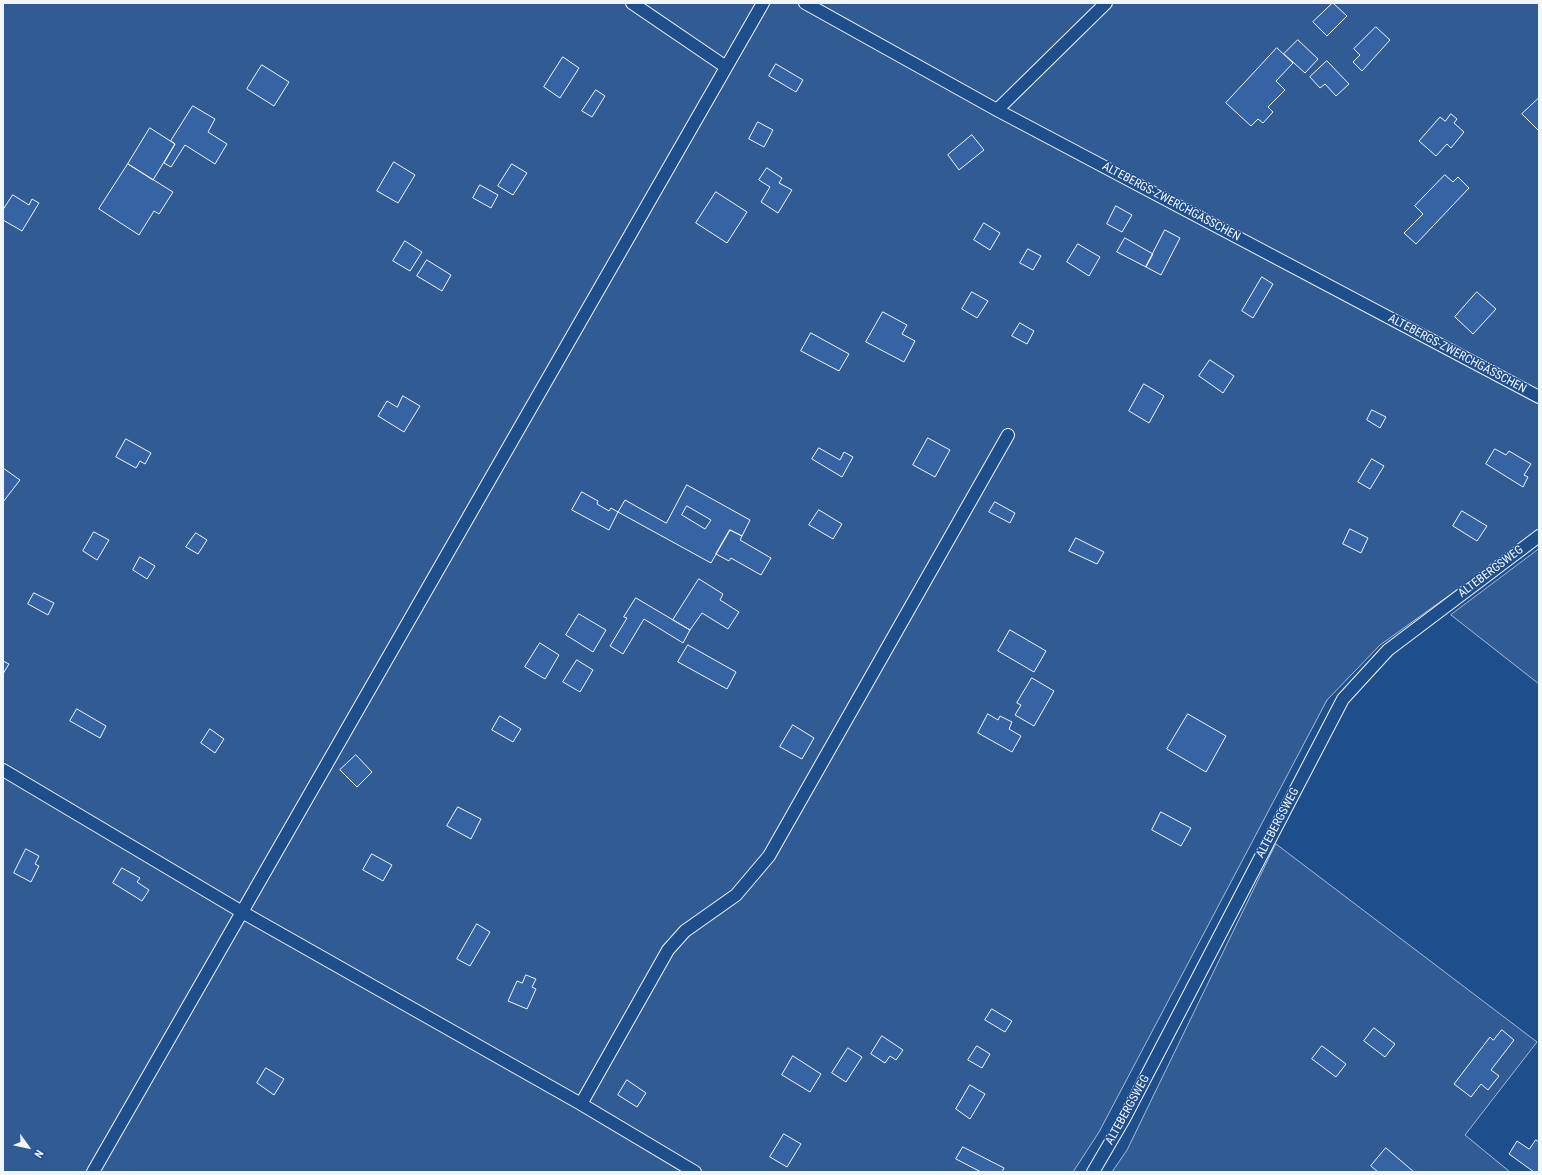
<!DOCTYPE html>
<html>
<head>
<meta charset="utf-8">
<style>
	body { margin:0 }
	#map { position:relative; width:1542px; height:1175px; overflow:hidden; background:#1f4e8c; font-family:"Roboto Condensed",sans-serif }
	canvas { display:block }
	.frame { position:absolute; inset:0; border:4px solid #f2f6ff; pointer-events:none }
	.north { position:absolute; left:8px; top:1127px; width:40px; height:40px; -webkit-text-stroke:3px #1f4e8c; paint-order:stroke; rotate:123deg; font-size:11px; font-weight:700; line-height:16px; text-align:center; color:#f2f6ff }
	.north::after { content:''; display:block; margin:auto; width:14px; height:18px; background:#f2f6ff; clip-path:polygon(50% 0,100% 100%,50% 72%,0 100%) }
</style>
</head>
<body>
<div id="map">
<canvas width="1542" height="1175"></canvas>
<div class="frame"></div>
<div class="north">N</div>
</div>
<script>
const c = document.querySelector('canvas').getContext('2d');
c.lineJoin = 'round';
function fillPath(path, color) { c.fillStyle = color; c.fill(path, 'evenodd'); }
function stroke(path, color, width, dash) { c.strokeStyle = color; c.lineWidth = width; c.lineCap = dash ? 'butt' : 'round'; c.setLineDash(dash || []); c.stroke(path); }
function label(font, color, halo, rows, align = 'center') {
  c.font = font + ' "Roboto Condensed",sans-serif'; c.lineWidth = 3; c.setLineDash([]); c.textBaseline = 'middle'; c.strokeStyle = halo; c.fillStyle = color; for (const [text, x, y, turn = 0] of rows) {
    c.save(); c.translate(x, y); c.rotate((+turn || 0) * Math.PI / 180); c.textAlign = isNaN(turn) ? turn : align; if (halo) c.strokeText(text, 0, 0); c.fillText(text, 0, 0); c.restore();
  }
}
const built = new Path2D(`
	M3,3H1539V531L1380,645L1327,700L1099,1132L1073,1172H3Z
	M1539,549V684L1451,615Z
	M1276,844L1537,1042L1465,1135L1510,1172H1112L1127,1150Z`);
const building = new Path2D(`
	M1333,3L1347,16L1327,36L1313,22Z
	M1376,27L1390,40L1362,71L1353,62L1360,55L1354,49Z
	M1298,40L1318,59L1305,73L1284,54Z
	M1277,48L1293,63L1276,81L1285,90L1268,107L1273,112L1263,123L1258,119L1251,126L1226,103Z
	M563,57L579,68L560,98L544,87Z
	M1327,61L1349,84L1336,96L1325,84L1320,88L1310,77Z
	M776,64L803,80L796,92L769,76Z
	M262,65L289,82L274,106L247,89Z
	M596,90L605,96L592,117L582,111Z
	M1539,98V131L1522,114Z
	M193,106L215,119L208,132L227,144L215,164L185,145L171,167L164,163L175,144L171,141Z
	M1451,114L1457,119L1454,123L1464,132L1451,148L1447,144L1436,156L1419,141L1440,117L1445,121Z
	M758,122L773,130L764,147L749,139Z
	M150,128L175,144L153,180L128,164Z
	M972,135L984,150L959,170L948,155Z
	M394,162L415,175L398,203L377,191Z
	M128,164L173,192L159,214L154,211L139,235L99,209Z
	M512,164L527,173L513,195L498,186Z
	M767,168L782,178L779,183L792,190L778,213L761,202L770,187L759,180Z
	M1445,175L1453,182L1458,177L1469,188L1416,244L1404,233L1423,214L1415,206Z
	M480,185L498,195L491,208L473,198Z
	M716,192L747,212L727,243L696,223Z
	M13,195L29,205L32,199L39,203L22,231L3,220V210Z
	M1116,206L1132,215L1122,232L1107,224Z
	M984,223L1000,233L990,250L974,240Z
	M1165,230L1180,238L1161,275L1146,267Z
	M1125,238L1153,254L1146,267L1117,252Z
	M405,241L422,252L410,271L393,261Z
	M1078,244L1100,257L1089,276L1067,262Z
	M1028,249L1041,256L1033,270L1020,263Z
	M427,260L451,275L442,291L417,276Z
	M1262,277L1273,284L1253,318L1242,311Z
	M972,292L988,301L977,318L962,309Z
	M1477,292L1496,309L1473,334L1455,317Z
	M883,312L907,325L902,334L915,341L904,362L866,342Z
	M1020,323L1034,331L1027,344L1012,336Z
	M811,333L849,354L839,371L801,351Z
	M1210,360L1234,376L1223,393L1199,376Z
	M1144,384L1164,396L1149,423L1129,411Z
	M403,396L420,406L404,432L378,416L387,401L397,407Z
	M1372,410L1386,417L1380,428L1367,420Z
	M928,438L950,450L935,477L913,465Z
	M126,439L151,453L145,464L140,461L136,468L116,457Z
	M819,448L840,460L844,452L853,457L842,477L812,459Z
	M1495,449L1506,455L1509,451L1531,464L1524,475L1528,477L1523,487L1486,464Z
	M1372,459L1384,466L1370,489L1358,482Z
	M3,468L20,480L3,502Z
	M687,485L750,520L742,536L730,530L711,563L618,512L625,500L666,523ZM687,506L711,520L705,529L682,515Z
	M582,492L598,501L597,504L609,511L611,508L618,512L609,530L572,510Z
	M995,502L1015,513L1010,523L989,512Z
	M819,510L842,524L833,539L809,525Z
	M1462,511L1487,526L1477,541L1453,526Z
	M1350,529L1368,538L1361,553L1343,544Z
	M730,530L742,536L740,540L771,558L761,575L731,558L729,561L716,554Z
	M94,532L109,540L97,560L83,551Z
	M196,533L207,540L198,554L186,547Z
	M1076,538L1104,552L1097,564L1069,551Z
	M140,557L155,566L147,579L133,570Z
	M699,579L723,594L720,600L739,612L728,629L702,613L690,630L673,620Z
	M34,593L54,603L48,615L28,604Z
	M636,598L690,630L683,643L644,619L623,654L610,646L627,618L624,617Z
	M579,614L606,630L593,652L566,635Z
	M1010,630L1046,651L1034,672L998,651Z
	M540,643L559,655L545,679L525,667Z
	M688,645L736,672L727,689L678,662Z
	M577,660L593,670L580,692L563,682Z
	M3,661L9,664L3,674Z
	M1032,678L1054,691L1034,726L1015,715L1021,705L1017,703Z
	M77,709L106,726L100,738L70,721Z
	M988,714L998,720L1000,716L1012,722L1009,729L1021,736L1012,752L978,733Z
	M1188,714L1226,736L1206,772L1167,749Z
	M500,716L521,729L513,742L492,730Z
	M793,725L814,738L802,759L780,747Z
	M210,729L224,739L215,753L201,743Z
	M356,755L372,772L357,787L340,770Z
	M458,807L481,819L471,839L447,826Z
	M1161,812L1191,828L1181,846L1152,830Z
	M26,849L39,856L35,864L39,866L31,882L14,873Z
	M372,854L392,865L383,881L363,870Z
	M122,868L140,878L137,882L149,890L142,901L113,883Z
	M477,924L490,932L470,966L457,959Z
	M526,975L536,979L532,987L536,989L527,1009L508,1001L517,981L522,983Z
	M992,1009L1012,1021L1005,1032L985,1020Z
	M1374,1028L1395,1044L1385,1057L1364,1041Z
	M1502,1030L1514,1040L1491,1070L1499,1076L1488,1090L1481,1084L1471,1097L1454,1084L1490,1037L1493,1040Z
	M882,1036L903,1050L896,1060L890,1056L885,1063L871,1054Z
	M977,1046L990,1054L982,1068L968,1060Z
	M1322,1046L1346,1064L1336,1077L1312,1059Z
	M848,1048L862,1057L846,1082L832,1073Z
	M793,1056L821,1074L810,1092L782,1075Z
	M266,1068L284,1079L274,1095L257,1083Z
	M627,1080L646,1093L637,1107L618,1095Z
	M970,1085L985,1094L970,1119L956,1109Z
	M784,1134L801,1144L787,1167L770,1157Z
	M1536,1140L1539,1142V1172H1534L1509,1154L1517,1141L1529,1149Z
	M963,1147L1004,1168L1002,1172H981L956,1159Z
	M1386,1148L1414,1172H1378L1371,1166Z`);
const service = new Path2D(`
	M632,3L726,67
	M805,3L997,110L1539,397
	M997,110L1106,3
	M3,770L242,912L581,1104L695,1172
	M581,1104L668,950L685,931L736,895L769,856L1008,435
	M93,1172L763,3
	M1093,1172L1124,1119L1343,699L1388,650L1539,536`);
const streetNames = [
	["ALTEBERGS-ZWERCHGÄSSCHEN",1171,202,28],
	["ALTEBERGS-ZWERCHGÄSSCHEN",1457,354,28],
	["ALTEBERGSWEG",1491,572,-37],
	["ALTEBERGSWEG",1278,823,-62],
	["ALTEBERGSWEG",1128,1110,-61]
];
fillPath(built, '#305b95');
stroke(built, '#a8bbd7', 1);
fillPath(building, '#3563a3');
stroke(building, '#f2f6ff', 1);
stroke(service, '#f2f6ff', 14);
stroke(service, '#1f4e8c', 12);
label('12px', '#f2f6ff', '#1f4e8c', streetNames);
</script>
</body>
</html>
